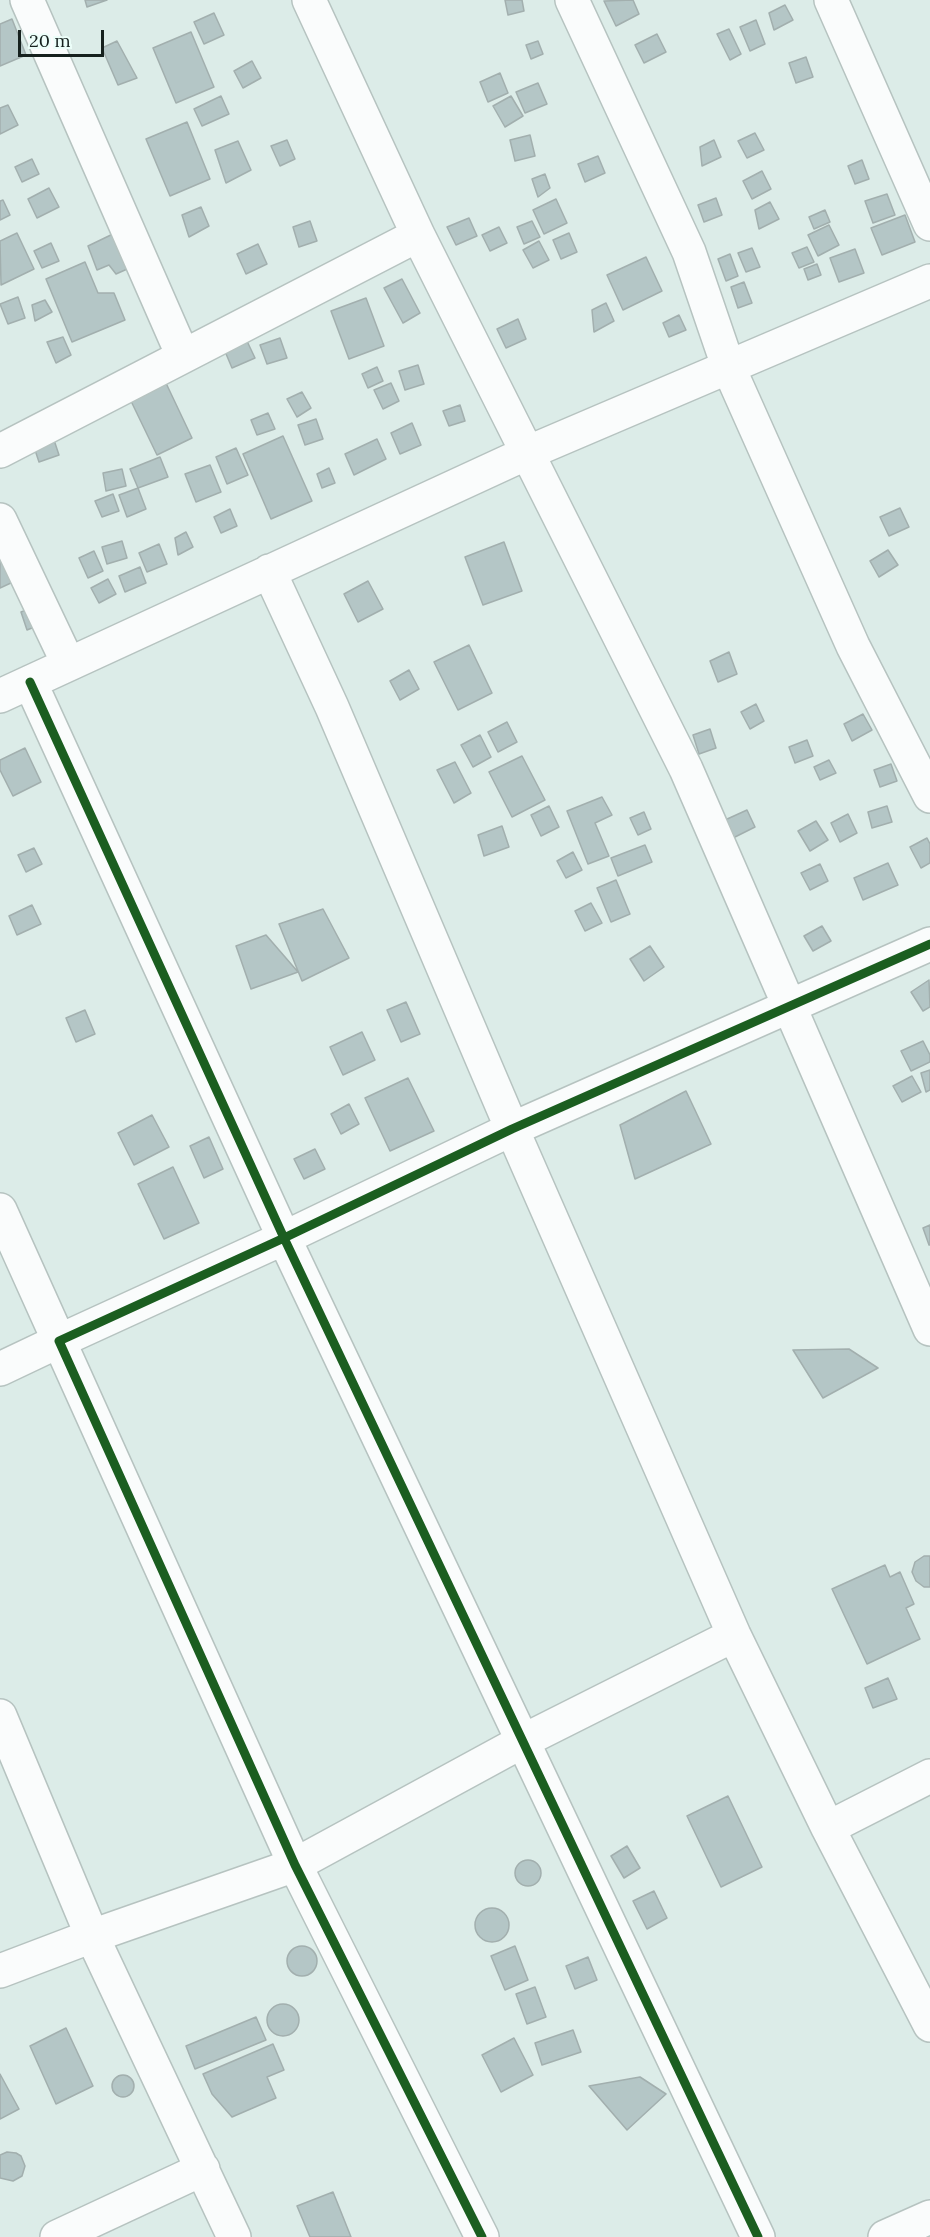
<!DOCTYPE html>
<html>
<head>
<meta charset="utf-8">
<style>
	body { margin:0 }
	#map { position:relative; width:930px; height:2237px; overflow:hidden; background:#dcece8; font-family:Lora,serif }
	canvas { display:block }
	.scale { position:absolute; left:18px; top:30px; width:86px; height:27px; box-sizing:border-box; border:3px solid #16211e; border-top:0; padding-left:8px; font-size:18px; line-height:21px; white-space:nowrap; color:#16211e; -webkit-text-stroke:4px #ecfef9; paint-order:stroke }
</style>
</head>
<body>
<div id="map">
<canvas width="930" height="2237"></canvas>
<div class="scale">20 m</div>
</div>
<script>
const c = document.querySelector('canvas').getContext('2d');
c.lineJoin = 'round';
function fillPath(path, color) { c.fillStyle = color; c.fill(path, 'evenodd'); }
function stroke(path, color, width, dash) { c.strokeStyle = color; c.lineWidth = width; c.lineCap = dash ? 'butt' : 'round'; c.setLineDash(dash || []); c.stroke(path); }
const building = new Path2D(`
	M85,0H107L87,7Z
	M505,0H522L524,11L508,15Z
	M633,0L639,14L616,26L604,1Z
	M785,5L793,20L774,30L769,13Z
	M214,13L224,35L204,44L194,22Z
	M12,19L26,55L0,66V24Z
	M756,20L765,44L750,51L740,27Z
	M729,29L741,54L730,60L717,34Z
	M191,32L214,87L176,103L153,48Z
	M657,34L666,52L644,63L635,45Z
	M117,41L137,78L118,85L102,48Z
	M538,41L543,54L531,59L526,45Z
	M806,57L813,77L796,83L789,63Z
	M252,61L261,78L243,88L234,71Z
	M500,73L508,93L488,102L480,82Z
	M538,83L547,104L525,113L516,92Z
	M221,96L229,114L202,126L194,109Z
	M511,96L523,116L505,127L493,106Z
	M8,105L18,125L0,134V108Z
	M187,122L210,179L170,196L146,139Z
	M755,133L764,150L747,158L738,141Z
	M530,135L535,156L515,161L510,140Z
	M287,140L295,159L280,166L271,146Z
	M714,140L721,157L702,166L700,147Z
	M238,141L251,170L226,183L215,150Z
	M598,156L605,173L585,182L578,164Z
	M32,159L39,174L22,182L15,167Z
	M862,160L869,179L855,184L848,166Z
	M762,171L771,189L752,199L743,181Z
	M545,174L550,188L538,197L532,179Z
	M49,188L59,207L37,218L28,199Z
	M887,194L895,215L873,223L865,201Z
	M716,198L722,215L704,222L698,205Z
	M556,199L567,223L544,234L533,210Z
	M3,200L10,215L0,220V201Z
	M770,202L779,219L759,229L755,210Z
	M201,207L209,226L189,237L182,215Z
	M825,210L830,222L814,229L809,217Z
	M905,215L915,242L882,255L871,228Z
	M469,218L477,236L456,245L447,227Z
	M310,221L317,241L299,247L293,227Z
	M532,221L540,237L524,244L517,227Z
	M829,225L839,245L818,256L808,235Z
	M499,227L507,243L490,251L482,235Z
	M117,232L134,266L116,274L109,265L97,270L88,246Z
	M17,233L34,269L1,285L0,241Z
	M569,233L577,252L561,259L553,240Z
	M539,241L549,260L533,268L523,250Z
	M51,243L59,261L42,268L34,251Z
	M258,244L267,264L246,274L237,254Z
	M807,247L814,262L799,268L792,253Z
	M752,248L760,267L746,272L738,253Z
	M855,249L864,273L839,282L830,258Z
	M730,254L738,276L726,281L718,259Z
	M646,257L662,291L623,310L607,275Z
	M85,262L98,293H114L125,320L72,342L46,279Z
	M817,264L821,275L808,280L804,269Z
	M402,279L420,313L403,323L384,288Z
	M744,282L752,303L738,308L731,287Z
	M18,297L25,318L8,324L0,304Z
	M366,298L384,346L349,359L331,311Z
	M45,300L52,312L35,321L32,305Z
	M606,303L614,321L594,332L592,310Z
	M679,315L686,330L669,337L663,323Z
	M518,319L526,339L506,348L497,329Z
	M63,337L71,355L56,363L47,342Z
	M280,338L287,358L267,364L260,345Z
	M246,339L255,358L232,368L224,349Z
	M418,365L424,384L405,390L399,371Z
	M377,367L383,381L368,388L362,374Z
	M165,381L192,438L157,455L130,399Z
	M391,383L399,401L383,409L374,390Z
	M302,392L311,408L297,417L287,399Z
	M460,405L465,421L449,426L443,411Z
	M268,413L275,429L257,435L251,420Z
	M316,419L323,439L305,445L298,425Z
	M412,423L421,445L400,454L391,433Z
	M52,434L59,455L39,462L32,441Z
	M283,436L312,501L271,519L243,454Z
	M377,439L386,459L354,475L345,454Z
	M236,448L248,475L227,484L216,457Z
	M160,457L168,477L138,488L130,469Z
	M210,465L221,492L196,502L185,474Z
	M329,468L335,483L322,488L317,474Z
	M122,469L126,486L106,491L103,473Z
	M138,488L146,509L127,517L119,495Z
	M113,494L119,511L102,517L95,501Z
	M900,508L909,527L889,536L880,517Z
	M230,509L237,526L221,533L214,517Z
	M186,532L193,547L178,555L175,538Z
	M122,541L127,558L107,564L102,547Z
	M504,542L522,591L483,605L465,557Z
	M159,544L167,564L147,572L139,553Z
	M0,550L13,582L0,588Z
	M888,550L898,565L879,577L870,561Z
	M94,551L103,571L88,578L79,558Z
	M140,567L146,583L125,592L119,576Z
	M108,579L116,594L99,603L91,588Z
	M368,581L383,609L358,622L344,594Z
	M35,607L42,624L27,630L21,612Z
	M469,645L492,693L458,710L434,662Z
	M729,652L737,674L718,682L710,661Z
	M409,670L419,689L400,700L390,681Z
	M756,704L764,721L750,729L741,712Z
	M863,714L872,730L852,741L844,724Z
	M507,722L517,742L498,752L488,732Z
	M710,729L716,748L699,754L693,735Z
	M480,735L491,757L473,767L461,745Z
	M807,740L813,756L795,763L789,747Z
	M25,748L41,782L13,796L0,770V760Z
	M522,756L545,800L512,817L489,772Z
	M829,760L836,773L820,780L814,767Z
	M455,762L471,793L454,803L437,770Z
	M891,764L897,781L880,787L874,770Z
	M602,797L612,815L595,823L609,856L588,864L567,811Z
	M549,806L559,827L541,836L531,815Z
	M887,806L892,822L872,828L868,812Z
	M747,810L755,827L733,838L725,820Z
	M644,812L651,829L638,835L630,818Z
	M848,814L857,833L840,842L831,823Z
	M816,821L828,840L810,851L798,831Z
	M502,826L509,847L484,856L478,835Z
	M927,838L930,844V863L921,868L910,847Z
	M645,845L652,862L618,876L611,858Z
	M34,848L42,864L26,872L18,855Z
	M573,852L582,870L566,878L557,861Z
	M888,863L898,885L863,900L854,878Z
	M820,864L828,881L810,890L801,873Z
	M616,880L630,914L611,922L597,888Z
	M591,903L602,923L585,931L575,911Z
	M32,905L41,924L17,935L9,916Z
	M323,909L349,958L302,981L279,924Z
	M822,926L831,941L813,951L804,936Z
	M266,935L298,972L251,989L236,946Z
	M650,946L664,967L644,981L630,959Z
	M929,980L930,1007L923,1011L911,992Z
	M406,1002L420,1034L401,1042L387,1010Z
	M85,1010L95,1034L76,1042L66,1018Z
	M362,1032L375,1060L343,1075L330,1047Z
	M923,1041L930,1055V1062L911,1071L901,1051Z
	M930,1070V1090L926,1092L921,1073Z
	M912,1076L921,1092L902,1102L893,1086Z
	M408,1078L434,1131L390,1151L365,1098Z
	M686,1091L711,1144L635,1179L620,1125Z
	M349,1104L359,1124L341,1134L331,1114Z
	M152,1115L169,1147L134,1165L118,1133Z
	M209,1137L223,1169L204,1178L190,1146Z
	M315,1149L325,1169L304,1179L294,1159Z
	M173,1167L199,1223L164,1239L138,1184Z
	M930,1225V1245H929L923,1228Z
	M849,1349L878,1368L823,1398L793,1350Z
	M924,1556H930V1587H924L916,1581L912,1572L915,1562Z
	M885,1565L890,1577L900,1572L914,1604L906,1608L920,1639L867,1664L832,1589Z
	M888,1678L897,1699L873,1708L865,1688Z
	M728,1796L762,1867L721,1887L687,1816Z
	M627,1846L640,1868L624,1878L611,1856Z
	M515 1873a13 13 0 1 1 26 0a13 13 0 1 1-26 0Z
	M654,1891L667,1918L647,1929L633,1901Z
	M475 1925a17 17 0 1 1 34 0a17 17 0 1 1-34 0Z
	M287 1961a15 15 0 1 1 30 0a15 15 0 1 1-30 0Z
	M515,1946L528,1980L505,1990L491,1956Z
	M588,1957L597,1980L575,1989L566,1966Z
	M535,1987L546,2017L527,2024L516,1994Z
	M267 2020a16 16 0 1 1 32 0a16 16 0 1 1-32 0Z
	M256,2017L266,2040L195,2069L186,2046Z
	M66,2028L93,2086L56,2104L30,2046Z
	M573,2030L581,2052L542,2065L535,2043Z
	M514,2038L533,2075L501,2092L482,2055Z
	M273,2044L284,2070L267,2077L276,2098L232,2117L212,2094L203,2074Z
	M0,2074L19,2109L0,2119Z
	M112 2086a11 11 0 1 1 22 0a11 11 0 1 1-22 0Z
	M640,2077L666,2094L627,2130L589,2086Z
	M7,2152L16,2153L21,2156L25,2166L22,2176L13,2181L0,2178V2155Z
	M333,2192L351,2237H310L297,2206Z`);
const minor = new Path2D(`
	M27,0L183,356
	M309,0L418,235L686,769L930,1329
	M572,0L689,252L728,366L853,646L930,796
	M831,0L930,224
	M0,451L418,235
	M0,520L68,663
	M269,571L332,707L512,1129L734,1635L828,1828L930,2025
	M30,682L284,1238L758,2237
	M0,696L527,453L930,281
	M0,1210L59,1341L0,1369
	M0,1716L92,1936L234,2237
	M828,1828L930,1776
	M0,1971L92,1936L295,1865L523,1741L734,1635
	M57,2237L203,2169
	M482,2237L295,1865L59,1341L284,1238L512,1129L930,944
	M885,2237L930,2217`);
const cycleway = new Path2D(`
	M30,682L284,1238L758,2237
	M482,2237L295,1865L59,1341L284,1238L512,1129L930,944`);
fillPath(building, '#b4c6c6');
stroke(building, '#a2afae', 1.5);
stroke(minor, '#b6c3c0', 36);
stroke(minor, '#fafcfc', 33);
stroke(cycleway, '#1b5e20', 9);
</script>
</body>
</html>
